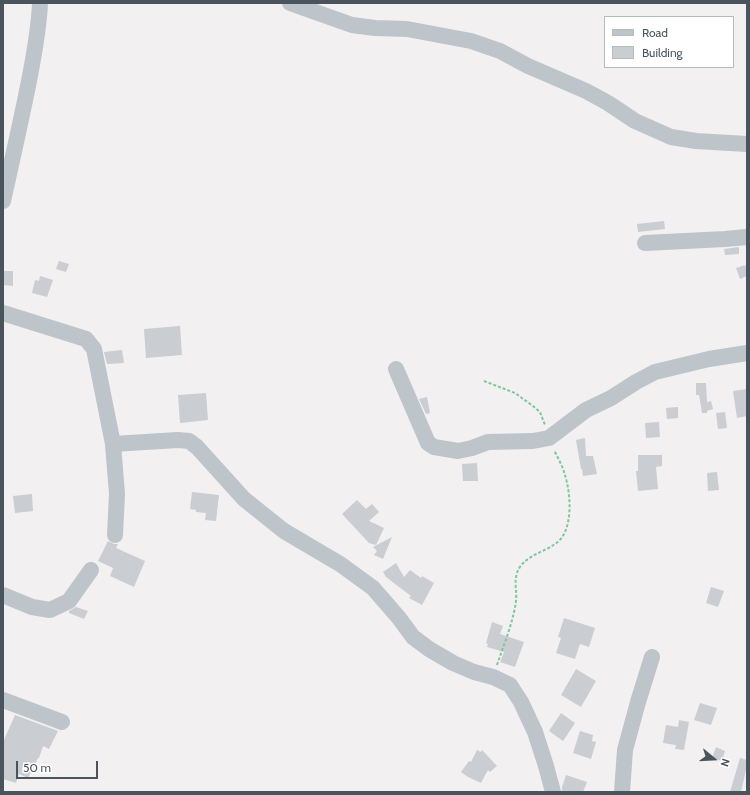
<!DOCTYPE html>
<html>
<head>
<meta charset="utf-8">
<style>
	body { margin:0 }
	#map { position:relative; width:750px; height:795px; overflow:hidden; background:#f2f0f0; font-family:Cabin,sans-serif }
	canvas { display:block }
	.frame { position:absolute; inset:0; border:4px solid #49545c; pointer-events:none }
	.legend { position:absolute; left:604px; top:16px; width:130px; height:52px; box-sizing:border-box; background:#fff; border:1px solid #b6bbbe; margin:0; padding:5px 7px; list-style:none; font-size:12px; color:#49545c }
	.legend li { display:flex; align-items:center; gap:8px; height:20px }
	.legend b { width:20px; border:1px solid #b6bbbe }
	.north { position:absolute; left:694px; top:739px; width:40px; height:40px; -webkit-text-stroke:3px #fff; paint-order:stroke; rotate:108deg; font-size:11px; font-weight:700; line-height:16px; text-align:center; color:#49545c }
	.north::after { content:''; display:block; margin:auto; width:14px; height:18px; background:#49545c; clip-path:polygon(50% 0,100% 100%,50% 72%,0 100%) }
	.scale { position:absolute; left:16px; top:761px; width:82px; height:18px; box-sizing:border-box; border:2px solid #49545c; border-top:0; padding-left:5px; font-size:12px; line-height:14px; white-space:nowrap; color:#49545c; -webkit-text-stroke:3px #fff; paint-order:stroke }
</style>
</head>
<body>
<div id="map">
<canvas width="750" height="795"></canvas>
<div class="frame"></div>
<ul class="legend">
<li><b style="height:5px;background:#bdc5cb"></b>Road</li>
<li><b style="height:11px;background:#cacdd2"></b>Building</li>
</ul>
<div class="north">N</div>
<div class="scale">50 m</div>
</div>
<script>
const c = document.querySelector('canvas').getContext('2d');
c.lineJoin = 'round';
function fillPath(path, color) { c.fillStyle = color; c.fill(path, 'evenodd'); }
function stroke(path, color, width, dash) { c.strokeStyle = color; c.lineWidth = width; c.lineCap = dash ? 'butt' : 'round'; c.setLineDash(dash || []); c.stroke(path); }
const building = new Path2D(`
	M664,221L665,229L638,232L637,224Z
	M739,247V254L725,255L724,249Z
	M59,261L69,264L66,272L56,269Z
	M745,265L747,270V276L740,279L736,268Z
	M3,271H13V286L3,285Z
	M40,276L53,280L47,297L32,293L35,280L39,281Z
	M180,326L182,355L146,358L144,329Z
	M122,350L124,363L107,364L104,352Z
	M696,383H706L707,402L711,401L713,409L707,411V413H702L699,395H696Z
	M747,389V416L737,418L733,391Z
	M206,393L208,420L180,423L178,395Z
	M427,397L430,413L426,414L419,399Z
	M678,407V418L667,419L666,408Z
	M725,412L727,428L718,429L716,413Z
	M659,422L660,437L646,438L645,423Z
	M585,438L586,456H593L597,474L583,476L582,469H581L576,440Z
	M638,455H662V466L656,467L658,489L638,491L636,471H638Z
	M477,463L478,481H463L462,464Z
	M717,472L719,490L708,491L707,473Z
	M192,492L219,495L216,521L205,520L206,513L196,512V510L190,509Z
	M32,494L33,511L15,513L13,496Z
	M357,500L366,509L372,504L379,512L369,521L384,528L376,545L369,543L342,514Z
	M392,537L383,559L374,555L377,551L373,547Z
	M108,541L114,544H118L116,548L145,561L134,587L110,576L113,568L98,561Z
	M396,563L404,577L410,570L421,578L422,576L434,583L422,605L409,598L411,596L386,577L383,572Z
	M711,587L724,591L718,607L706,603Z
	M76,607L88,611L84,619L69,613V611Z
	M564,618L595,628L589,647L580,644L575,659L556,653L561,638L558,637Z
	M492,622L503,626L500,634L524,642L515,667L500,662L504,652L487,647L488,644L486,643Z
	M576,669L596,681L581,707L561,695Z
	M700,703L717,708L711,725L694,720Z
	M561,713L575,723L563,741L549,731Z
	M15,715L58,731L49,749L43,746L39,758H38L28,778L19,774L16,783L3,779V742Z
	M679,720L689,722L684,750L675,749L676,745L663,743L666,725L678,727Z
	M580,731L593,735L592,741L596,742L591,759L573,753Z
	M716,747L725,751L722,761L712,758Z
	M477,750L481,752L482,750L497,766L490,772L488,770L481,783L468,777L461,772L469,761L471,762Z
	M740,758L747,760V770H746L741,792H730Z
	M566,775L587,782L583,792L562,791V787Z`);
const path = new Path2D(`
	M484,381L515,393L533,406L540,412L545,425
	M497,665C504,644 513,623 516,601C517,592 514,582 517,573C522,557 542,553 555,544C574,532 571,494 565,475C563,467 558,458 554,450`);
const minor = new Path2D(`
	M290,3L352,25L375,28L407,29L471,41L500,51L528,66L586,91L608,103L635,121L671,137L696,141L747,144
	M3,201C12,161 21,121 29,81C34,55 39,30 40,3
	M645,243L725,239L747,237
	M3,313L86,339L94,349L113,444L117,494L115,535
	M396,369L428,443L434,447L458,451L472,448L488,442L533,441L549,438L586,410L611,398L636,382L655,372L709,359L747,353
	M113,444L178,440L189,441L197,447L244,499L284,531L340,564L373,588L399,618L413,637L429,649L453,663L474,672L493,677L510,685L521,702L535,732L546,766L553,792
	M3,595L32,607L50,610L69,601L91,570
	M3,700L62,722
	M622,792L625,750L638,702L652,657`);
fillPath(building, '#cacdd2');
stroke(path, '#7dc79d', 2, [3, 2]);
stroke(minor, '#bdc5cb', 16);
</script>
</body>
</html>
